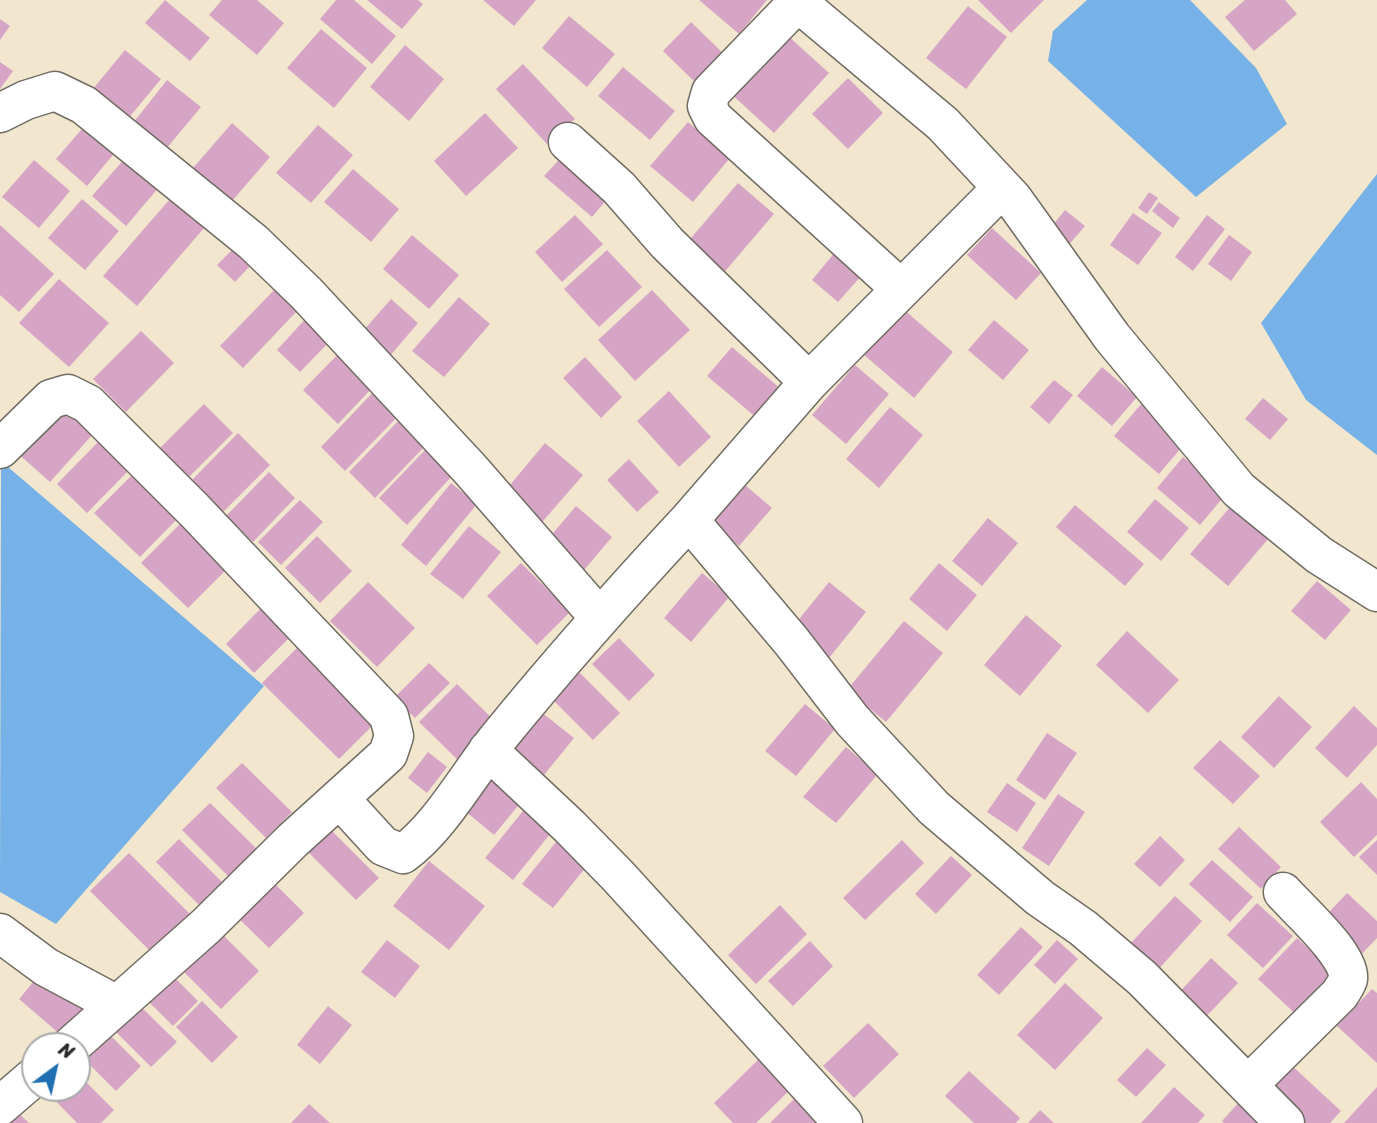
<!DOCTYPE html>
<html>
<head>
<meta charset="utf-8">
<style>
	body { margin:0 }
	#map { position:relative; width:1377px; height:1123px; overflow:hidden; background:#f2e7ce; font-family:Sriracha,sans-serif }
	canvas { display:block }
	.north { position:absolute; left:21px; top:1032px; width:70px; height:70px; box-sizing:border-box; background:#fff; border:2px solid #aaa; border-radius:50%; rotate:33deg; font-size:19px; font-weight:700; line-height:28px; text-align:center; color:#2b2b2b }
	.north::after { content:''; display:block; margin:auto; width:24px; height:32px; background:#1f6fb2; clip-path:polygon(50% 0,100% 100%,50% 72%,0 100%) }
</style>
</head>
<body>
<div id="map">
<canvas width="1377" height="1123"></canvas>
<div class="north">N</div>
</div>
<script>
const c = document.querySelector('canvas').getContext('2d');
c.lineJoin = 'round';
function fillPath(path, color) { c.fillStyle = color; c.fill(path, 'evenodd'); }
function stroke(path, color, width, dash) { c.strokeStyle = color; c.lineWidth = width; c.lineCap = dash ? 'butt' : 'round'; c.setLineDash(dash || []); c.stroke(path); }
const water = new Path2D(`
	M1087,0H1190L1256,68L1287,124L1196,197L1048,61L1053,31Z
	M1377,174V455L1306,400L1261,323Z
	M1,461L264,686L56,924L0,892Z`);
const building = new Path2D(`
	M165,0L210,38L190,61L145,23Z
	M222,0H257L284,23L257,55L209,15Z
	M336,0H354L396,36L372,64L320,19Z
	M367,0H418L423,4L402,29Z
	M483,0H536L514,26Z
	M699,0H767L739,34Z
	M978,0H1044L1011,33Z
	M1245,0H1285L1297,14L1254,51L1225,17Z
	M968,6L1007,37L966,89L926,58Z
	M569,16L615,54L587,87L542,48Z
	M0,19L10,26L0,40Z
	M691,22L730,60L702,89L663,51Z
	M321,29L367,68L334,108L287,68Z
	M786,34L829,73L774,133L730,93Z
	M405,45L444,79L409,121L370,87Z
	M125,50L161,79L127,120L92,90Z
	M0,62L13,71L0,89Z
	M523,64L575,119L547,144L496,89Z
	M623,67L675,111L650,140L598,96Z
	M848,78L883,113L848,149L812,114Z
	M167,80L201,107L166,149L133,123Z
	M485,113L518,148L466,196L434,161Z
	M688,122L730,158L693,202L650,166Z
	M87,123L118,149L87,186L56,159Z
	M232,123L270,157L226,208L187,175Z
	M318,125L353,155L311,203L276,173Z
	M567,151L614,191L592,217L544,176Z
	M126,157L160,186L126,226L92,196Z
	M34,160L70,191L39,228L2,197Z
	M353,169L399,209L371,242L324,202Z
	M738,183L774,214L721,276L685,245Z
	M1149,192L1158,198L1147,214L1138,208Z
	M82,199L119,231L85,270L48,238Z
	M170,199L204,228L137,306L103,276Z
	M1159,202L1180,218L1173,228L1152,211Z
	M1065,210L1085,226L1067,247L1048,231Z
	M1133,213L1162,233L1138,265L1110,245Z
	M575,215L603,244L562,282L535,252Z
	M1207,215L1225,229L1193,271L1175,257Z
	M0,225L54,274L19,312L0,295Z
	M992,228L1041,273L1016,300L967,255Z
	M412,235L459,275L429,309L383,269Z
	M1229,235L1252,252L1231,281L1208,264Z
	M233,249L250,266L235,282L217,265Z
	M607,250L642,287L599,327L564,289Z
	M836,251L863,274L838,302L812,280Z
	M59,279L109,323L69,367L19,323Z
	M275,289L298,310L243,368L220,346Z
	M652,290L690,330L635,381L598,340Z
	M459,297L490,324L444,377L412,351Z
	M391,299L418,323L384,363L356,339Z
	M902,308L953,352L914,398L863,354Z
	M308,316L332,339L300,372L277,350Z
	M994,320L1029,350L1003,380L968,350Z
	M141,331L174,363L126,412L93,379Z
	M732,347L782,390L758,419L707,376Z
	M340,352L374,386L338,424L303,390Z
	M585,357L622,397L601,418L563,378Z
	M855,365L889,394L846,444L812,415Z
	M1102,367L1137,397L1112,426L1077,396Z
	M1054,380L1073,395L1049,424L1030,407Z
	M377,388L402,412L345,471L321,447Z
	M669,391L711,437L679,467L637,421Z
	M1263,398L1288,419L1270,440L1245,419Z
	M57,401L94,433L50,482L14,450Z
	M1142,403L1187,441L1159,474L1114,436Z
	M204,404L233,433L184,482L155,453Z
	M890,407L923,435L879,488L846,459Z
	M401,418L427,444L375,498L349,472Z
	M238,433L270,465L222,513L190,482Z
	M102,438L132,467L87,513L57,484Z
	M545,443L583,475L537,528L500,497Z
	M426,449L453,475L407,525L379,498Z
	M1183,457L1227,493L1200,525L1157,488Z
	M629,459L659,492L637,512L607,480Z
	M141,466L186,510L140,557L94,513Z
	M269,472L295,498L253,542L226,516Z
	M738,479L772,508L739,546L705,518Z
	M451,483L477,504L426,566L401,545Z
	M1155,499L1189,528L1161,561L1127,532Z
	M300,500L323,522L281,565L258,542Z
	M1075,505L1144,564L1125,586L1056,527Z
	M576,506L612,537L579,576L543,545Z
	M1231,506L1269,538L1228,586L1190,554Z
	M186,518L232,564L188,608L141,563Z
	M988,518L1018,543L982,586L952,561Z
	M469,526L501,552L463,599L430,574Z
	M317,536L352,571L320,603L285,568Z
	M521,563L570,612L537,645L487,596Z
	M939,563L977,595L947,631L909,599Z
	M702,573L730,596L691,642L664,618Z
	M1317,581L1351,610L1325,640L1291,611Z
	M368,582L415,628L377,667L330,621Z
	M829,582L866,612L825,663L788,633Z
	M265,604L294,633L254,673L226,644Z
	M1026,615L1062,646L1020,696L984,665Z
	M904,621L943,653L886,722L847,690Z
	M1127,631L1179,680L1148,713L1096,665Z
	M619,638L655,675L629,701L592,664Z
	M299,646L376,722L339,759L262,683Z
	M429,663L450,683L415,718L394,698Z
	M577,670L620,713L593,740L550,697Z
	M457,684L499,725L461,763L419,722Z
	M1279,696L1312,727L1274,768L1241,737Z
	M531,704L574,738L544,775L501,741Z
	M805,704L835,729L796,776L765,751Z
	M1354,706L1377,728V745L1347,778L1315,748Z
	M1047,733L1077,753L1045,800L1016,780Z
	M1220,740L1260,776L1233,804L1193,768Z
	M846,747L878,774L836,823L803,797Z
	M428,752L447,767L427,793L408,778Z
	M242,763L292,812L266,838L216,788Z
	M490,767L526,796L494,835L459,806Z
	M1361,782L1377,799V835L1354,857L1320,822Z
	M1007,783L1036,803L1017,832L987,812Z
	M1058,794L1085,812L1049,866L1022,848Z
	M210,803L259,851L231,879L182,830Z
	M527,806L555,828L513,880L485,858Z
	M321,820L379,878L356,900L299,843Z
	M1239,827L1281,867L1261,889L1218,849Z
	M1160,836L1185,860L1160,887L1134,864Z
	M560,837L590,862L553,908L522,884Z
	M179,839L222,882L199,905L156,862Z
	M902,840L924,863L865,920L843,898Z
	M1377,840V875L1359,857Z
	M129,853L190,914L151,952L90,891Z
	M951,856L972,875L936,914L915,894Z
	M1212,860L1253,897L1230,922L1189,884Z
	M429,861L485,906L449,950L393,906Z
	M267,876L304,913L269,948L232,912Z
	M1347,893L1377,921V938L1358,958L1320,922Z
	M1175,896L1202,921L1156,972L1128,946Z
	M1257,903L1293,936L1263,968L1227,935Z
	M780,905L807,934L756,984L728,955Z
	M1021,927L1043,947L999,995L977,975Z
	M219,931L259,971L221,1009L181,969Z
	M1297,938L1339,977L1300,1018L1258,979Z
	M387,940L420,966L395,998L361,972Z
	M1057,940L1078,959L1055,984L1034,965Z
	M810,941L833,966L793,1006L768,981Z
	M1211,958L1238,983L1201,1022L1175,997Z
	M46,967L89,1004L62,1036L19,999Z
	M170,973L198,1001L173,1026L145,998Z
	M1065,983L1103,1018L1055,1070L1017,1035Z
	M1372,989L1377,993V1063L1337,1026Z
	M202,1001L238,1037L212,1063L176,1027Z
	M136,1002L177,1042L151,1067L111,1027Z
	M328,1006L352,1025L320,1064L297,1045Z
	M868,1023L899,1054L854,1098L823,1066Z
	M105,1030L141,1066L116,1091L80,1055Z
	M1147,1048L1166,1065L1136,1097L1117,1080Z
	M762,1056L793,1087L756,1123H733L714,1103Z
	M1289,1063L1341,1111L1330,1123H1305L1266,1087Z
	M969,1071L1020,1118L1016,1123H974L945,1096Z
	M77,1073L114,1110L101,1123H77L43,1088H77Z
	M1174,1087L1205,1115L1198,1123H1141Z
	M1377,1087V1123H1344Z
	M796,1097L819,1120L816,1123H770Z
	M1240,1101L1264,1123H1224L1222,1121Z
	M309,1104L330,1123H291Z
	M10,1105L29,1123H0Z
	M1040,1110L1054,1123H1028Z`);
const minor = new Path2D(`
	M795,0L943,124L1013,199L1112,337L1239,490L1319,555L1377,592
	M798,2L711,92L707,106L713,118L901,289
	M0,113L26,100L55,91L84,105L253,242L306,293L470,469L599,617
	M568,142L619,188L667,243L809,382
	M0,449L51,399L68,394L88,404L195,511L389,716L394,736L388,754L293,840L206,926L71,1046
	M689,520L809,382L1002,188
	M488,750L570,827L618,876L843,1123
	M340,799L383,846L403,854C441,826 468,775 498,738C559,663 623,591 689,520L792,642L852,720L934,808L1040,898L1083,928L1142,978L1285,1123
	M0,933L46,967L117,1005
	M1249,1084L1340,994C1342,990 1347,984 1348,979C1352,957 1298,909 1283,892
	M0,1106L35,1076`);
fillPath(water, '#76b1e7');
fillPath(building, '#d6a5c6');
stroke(minor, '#716d64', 41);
stroke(minor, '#fff', 38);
</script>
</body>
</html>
